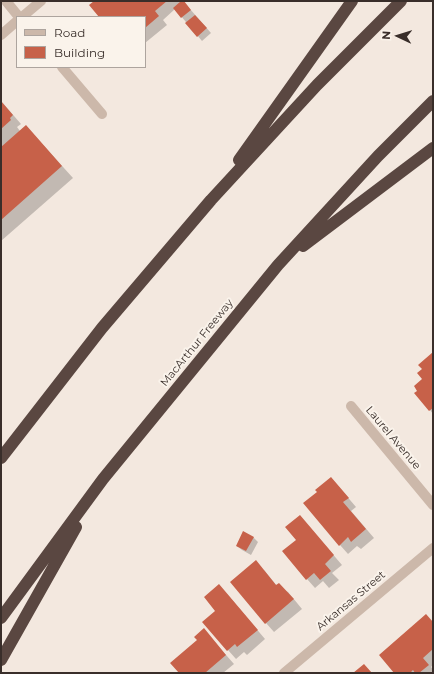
<!DOCTYPE html>
<html>
<head>
<meta charset="utf-8">
<style>
	body { margin:0 }
	#map { position:relative; width:434px; height:674px; overflow:hidden; background:#f3e8df; font-family:Montserrat,sans-serif }
	canvas { display:block }
	.frame { position:absolute; inset:0; border:2px solid #392e2a; pointer-events:none }
	.legend { position:absolute; left:16px; top:16px; width:130px; height:52px; box-sizing:border-box; background:#faf3eb; border:1px solid #ada49e; margin:0; padding:5px 7px; list-style:none; font-size:12px; color:#392e2a }
	.legend li { display:flex; align-items:center; gap:8px; height:20px }
	.legend b { width:20px; border:1px solid #ada49e }
	.north { position:absolute; left:378px; top:16px; width:40px; height:40px; -webkit-text-stroke:3px #faf3eb; paint-order:stroke; rotate:274deg; font-size:11px; font-weight:700; line-height:16px; text-align:center; color:#392e2a }
	.north::after { content:''; display:block; margin:auto; width:14px; height:18px; background:#392e2a; clip-path:polygon(50% 0,100% 100%,50% 72%,0 100%) }
</style>
</head>
<body>
<div id="map">
<canvas width="434" height="674"></canvas>
<div class="frame"></div>
<ul class="legend">
<li><b style="height:5px;background:#ccb8aa"></b>Road</li>
<li><b style="height:11px;background:#c76149"></b>Building</li>
</ul>
<div class="north">N</div>
</div>
<script>
const c = document.querySelector('canvas').getContext('2d');
c.lineJoin = 'round';
function fillPath(path, color) { c.fillStyle = color; c.fill(path, 'evenodd'); }
function stroke(path, color, width, dash) { c.strokeStyle = color; c.lineWidth = width; c.lineCap = dash ? 'butt' : 'round'; c.setLineDash(dash || []); c.stroke(path); }
function label(font, color, halo, rows, align = 'center') {
  c.font = font + ' Montserrat,sans-serif'; c.lineWidth = 4; c.setLineDash([]); c.textBaseline = 'middle'; c.strokeStyle = halo; c.fillStyle = color; for (const [text, x, y, turn = 0] of rows) {
    c.save(); c.translate(x, y); c.rotate((+turn || 0) * Math.PI / 180); c.textAlign = isNaN(turn) ? turn : align; if (halo) c.strokeText(text, 0, 0); c.fillText(text, 0, 0); c.restore();
  }
}
const shadow = new Path2D(`
	M96,1H179L180,3L183,1L211,33L202,41L175,9L163,20L167,25L145,43V17H100Z
	M1,101L21,124L17,127L20,131L26,126L73,178L1,241Z
	M433,353V414L430,410L418,391L424,379L423,369Z
	M339,487L356,507L351,511L374,538L361,549L357,546L348,554L340,545Z
	M300,516L342,565L332,573L339,580L329,588L323,581L315,588L307,579L297,540Z
	M253,537L258,542L251,555L242,550L237,546Z
	M264,570L277,586L288,592L302,609L274,632L266,623Z
	M227,594L265,639L247,655L244,652L236,659L203,622L217,611Z
	M433,622V665L431,667L433,669V673H395Z
	M204,630L234,664L223,673H180Z`);
const building = new Path2D(`
	M94,1H167L155,11L159,16L145,28V17H99L89,5Z
	M181,1H184L191,10L181,18L173,8Z
	M195,15L207,28L197,37L185,23Z
	M1,101L13,115L10,118L11,120L1,129Z
	M26,125L62,166L1,220V147Z
	M433,352V408L429,411L414,393L417,391L414,386L422,379L417,373L422,369L418,365Z
	M331,477L349,498L343,502L366,529L351,542L348,537L339,546L303,503L317,492L315,490Z
	M300,515L334,555L325,564L331,571L320,580L314,573L306,580L282,551L296,540L285,527Z
	M243,531L254,537L246,551L236,546Z
	M256,560L276,585L279,583L294,599L265,624L230,582Z
	M219,584L258,630L237,647L235,644L227,651L202,622L215,611L204,597Z
	M426,614L433,622V649L423,658L429,665L419,673H415L413,670L410,673H394L379,655Z
	M204,628L226,655L205,673H179L170,663L197,640L194,637Z
	M364,664L372,673H353Z`);
const minor = new Path2D(`
	M6,1L19,17
	M22,17L41,1
	M1,35L17,21
	M62,67L102,114
	M351,406L433,505
	M284,673L433,548`);
const motorway = new Path2D(`
	M239,160L352,1
	M303,246L433,148
	M1,458L102,328L211,200L317,85L401,1
	M1,618L103,479L278,265L378,156L433,101
	M1,660L76,527`);
const streetNames = [
	["MacArthur Freeway",197,343,-51],
	["Laurel Avenue",393,438,50],
	["Arkansas Street",351,601,-40]
];
fillPath(shadow, '#0003');
fillPath(building, '#c76149');
stroke(minor, '#ccb8aa', 10);
stroke(motorway, '#5a4741', 12);
label('11px', '#392e2a', '#faf3eb', streetNames);
</script>
</body>
</html>
